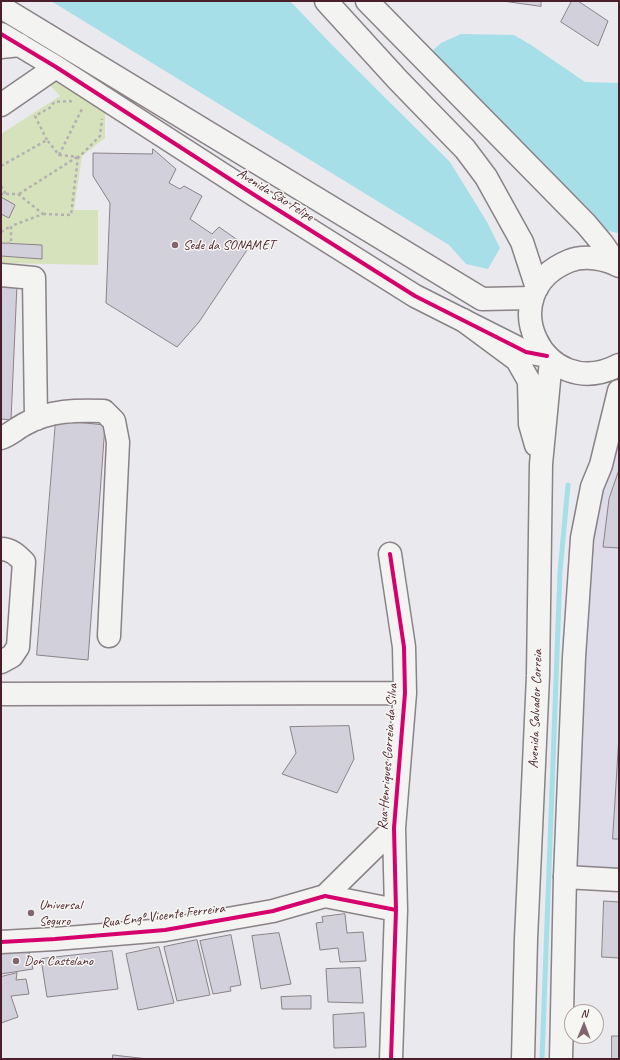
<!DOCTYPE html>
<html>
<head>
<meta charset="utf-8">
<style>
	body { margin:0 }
	#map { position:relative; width:620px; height:1060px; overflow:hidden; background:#e9e9ee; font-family:Caveat,sans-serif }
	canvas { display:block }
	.frame { position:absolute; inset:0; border:2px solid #4a1f2b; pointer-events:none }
	.north { position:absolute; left:564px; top:1004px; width:40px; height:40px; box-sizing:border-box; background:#f6f6f2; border:1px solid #b1a0a2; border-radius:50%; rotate:1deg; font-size:11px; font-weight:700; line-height:16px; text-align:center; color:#4a1f2b }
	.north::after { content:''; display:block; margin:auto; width:14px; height:18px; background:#82666f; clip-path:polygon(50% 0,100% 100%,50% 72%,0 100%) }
</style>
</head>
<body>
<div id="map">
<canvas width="620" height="1060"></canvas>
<div class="frame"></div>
<div class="north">N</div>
</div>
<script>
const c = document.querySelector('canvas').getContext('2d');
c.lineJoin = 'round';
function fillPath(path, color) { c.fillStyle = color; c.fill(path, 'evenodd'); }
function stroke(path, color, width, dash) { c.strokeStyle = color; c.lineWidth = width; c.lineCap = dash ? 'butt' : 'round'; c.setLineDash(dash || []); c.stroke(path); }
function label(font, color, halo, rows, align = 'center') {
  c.font = font + ' Caveat,sans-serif'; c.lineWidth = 3; c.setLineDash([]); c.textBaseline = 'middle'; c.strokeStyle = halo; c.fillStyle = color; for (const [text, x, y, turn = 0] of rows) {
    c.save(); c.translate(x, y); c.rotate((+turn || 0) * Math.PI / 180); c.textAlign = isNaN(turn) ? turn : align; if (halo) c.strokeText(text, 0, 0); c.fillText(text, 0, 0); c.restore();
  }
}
const built = new Path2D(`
	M619,437V880L565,877L582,538Z`);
const green = new Path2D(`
	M59,81L105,108V138L82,156L74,210H98V265L1,263V134L60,96L48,83Z`);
const water = new Path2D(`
	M51,1H290L335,48L450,162L487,222L500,248L488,269L466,264L449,245Z
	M461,34L514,35L531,45L585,82L619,83V231L617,233L605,230L431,52L441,43Z`);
const stream = new Path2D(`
	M542,1059L560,572L568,485`);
const building = new Path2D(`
	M503,1H541V6Z
	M572,1H578L608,21L598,46L561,22Z
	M153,149L176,169L169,183L180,189L184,186L202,196L190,219L212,234L219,227L239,241L247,250L199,322L177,347L106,303L110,203L93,176V153L152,154Z
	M1,197L15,205L9,218L1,214Z
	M1,243L42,245V259L1,256Z
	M1,283L17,284L11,420L1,419Z
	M56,420L105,425L88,660L37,655Z
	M619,470V548L603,547L609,499Z
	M349,726L354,759L337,793L282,774L296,753L290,727Z
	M619,736V839H613Z
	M604,901L619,902V958L602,957Z
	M345,914L347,933L363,932L366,961L340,962L338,948L320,950L316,923L323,922L322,917Z
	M279,933L291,984L261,989L252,936Z
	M231,935L241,985L230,987L231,991L213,994L200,941Z
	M197,940L210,995L177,1001L164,947Z
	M159,947L174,1003L138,1010L126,954Z
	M112,951L118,989L47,997L41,959Z
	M29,952L33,969L1,974V953Z
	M360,968L363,1003L328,1002L326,969Z
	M17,973L16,980L26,979L29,994L11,996L18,1017L1,1023V977Z
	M311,996V1009H282L281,997Z
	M364,1013L366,1047L334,1048L333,1015Z
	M612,1036H619V1059H612Z
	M113,1055L148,1059H113Z`);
const path = new Path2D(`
	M47,140L35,116L51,107L54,102L70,101L72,102
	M59,155L83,107
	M1,166L47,140L59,155L79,157L100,136L102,119
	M1,186L6,194H1
	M6,194H18L43,214L11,226
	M19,194L77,157
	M43,214L71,215L78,157
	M1,232L11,226V243H1`);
const minor = new Path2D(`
	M1,7L482,299L532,298
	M1,34L56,67L256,196L415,296L526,352L547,356
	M1,105L56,67
	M1,275L34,278L36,419
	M1,438C10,435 17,428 25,424C50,410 77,410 104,411L114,421L118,442L109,636
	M1,549C11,549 17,555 24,562L18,647L12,656L1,662
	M390,554L404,647L405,693L394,828L396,910L391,1059
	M1,694L405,693
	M565,877L619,880
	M325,896L394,828
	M1,942L55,939L165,930L273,911L325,896L396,910`);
const major = new Path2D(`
	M326,1L398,80L465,149L486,177L522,242L537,288
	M367,1L586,224L602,243L617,265
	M1,47L20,45
	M619,266C605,258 584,255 569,261C490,293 544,405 619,365
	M463,320L517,360L529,381L530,424L536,445
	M523,1059L526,939L538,676L541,464L551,360
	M561,1059L565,877L574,657L582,538L592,487L601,465L619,391`);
const cycleway = new Path2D(`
	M1,34L56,67L256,196L415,296L526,352L547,356
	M390,554L404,647L405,693L394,828L396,910L391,1059
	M1,942L55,939L165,930L273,911L325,896L396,910`);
const markers = [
	[175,245,4,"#82666f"],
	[31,913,4,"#82666f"],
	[16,961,4,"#82666f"]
];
const streetNames = [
	["Avenida São Felipe",275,195,32],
	["Avenida Salvador Correia",536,709,-88],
	["Rua Henriques Correia da Silva",388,757,-86],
	["Rua Engº Vicente Ferreira",163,916,-7]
];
const poiNames = [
	["Sede da SONAMET",183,245],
	["Universal",39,905],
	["Seguro",39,921],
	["Don Castelano",24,961]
];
fillPath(built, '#dddce8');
fillPath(green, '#d6e2bb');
fillPath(water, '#a6dfe7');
stroke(stream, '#a6dfe7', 5);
fillPath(building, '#d1d0db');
stroke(building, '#8a8286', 1);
stroke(minor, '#8a8286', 25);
stroke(major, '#8a8286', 25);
stroke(path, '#b4b0b1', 2.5, [3, 3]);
stroke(minor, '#f3f3f2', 22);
stroke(major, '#f3f3f2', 22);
stroke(cycleway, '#d6006c', 4);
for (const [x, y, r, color] of markers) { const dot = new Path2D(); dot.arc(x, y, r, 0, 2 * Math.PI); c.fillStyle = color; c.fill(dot); stroke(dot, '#f6f6f2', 1.5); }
label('14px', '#4a1f2b', '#f6f6f2', streetNames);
label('14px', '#4a1f2b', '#f6f6f2', poiNames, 'left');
</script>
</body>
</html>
